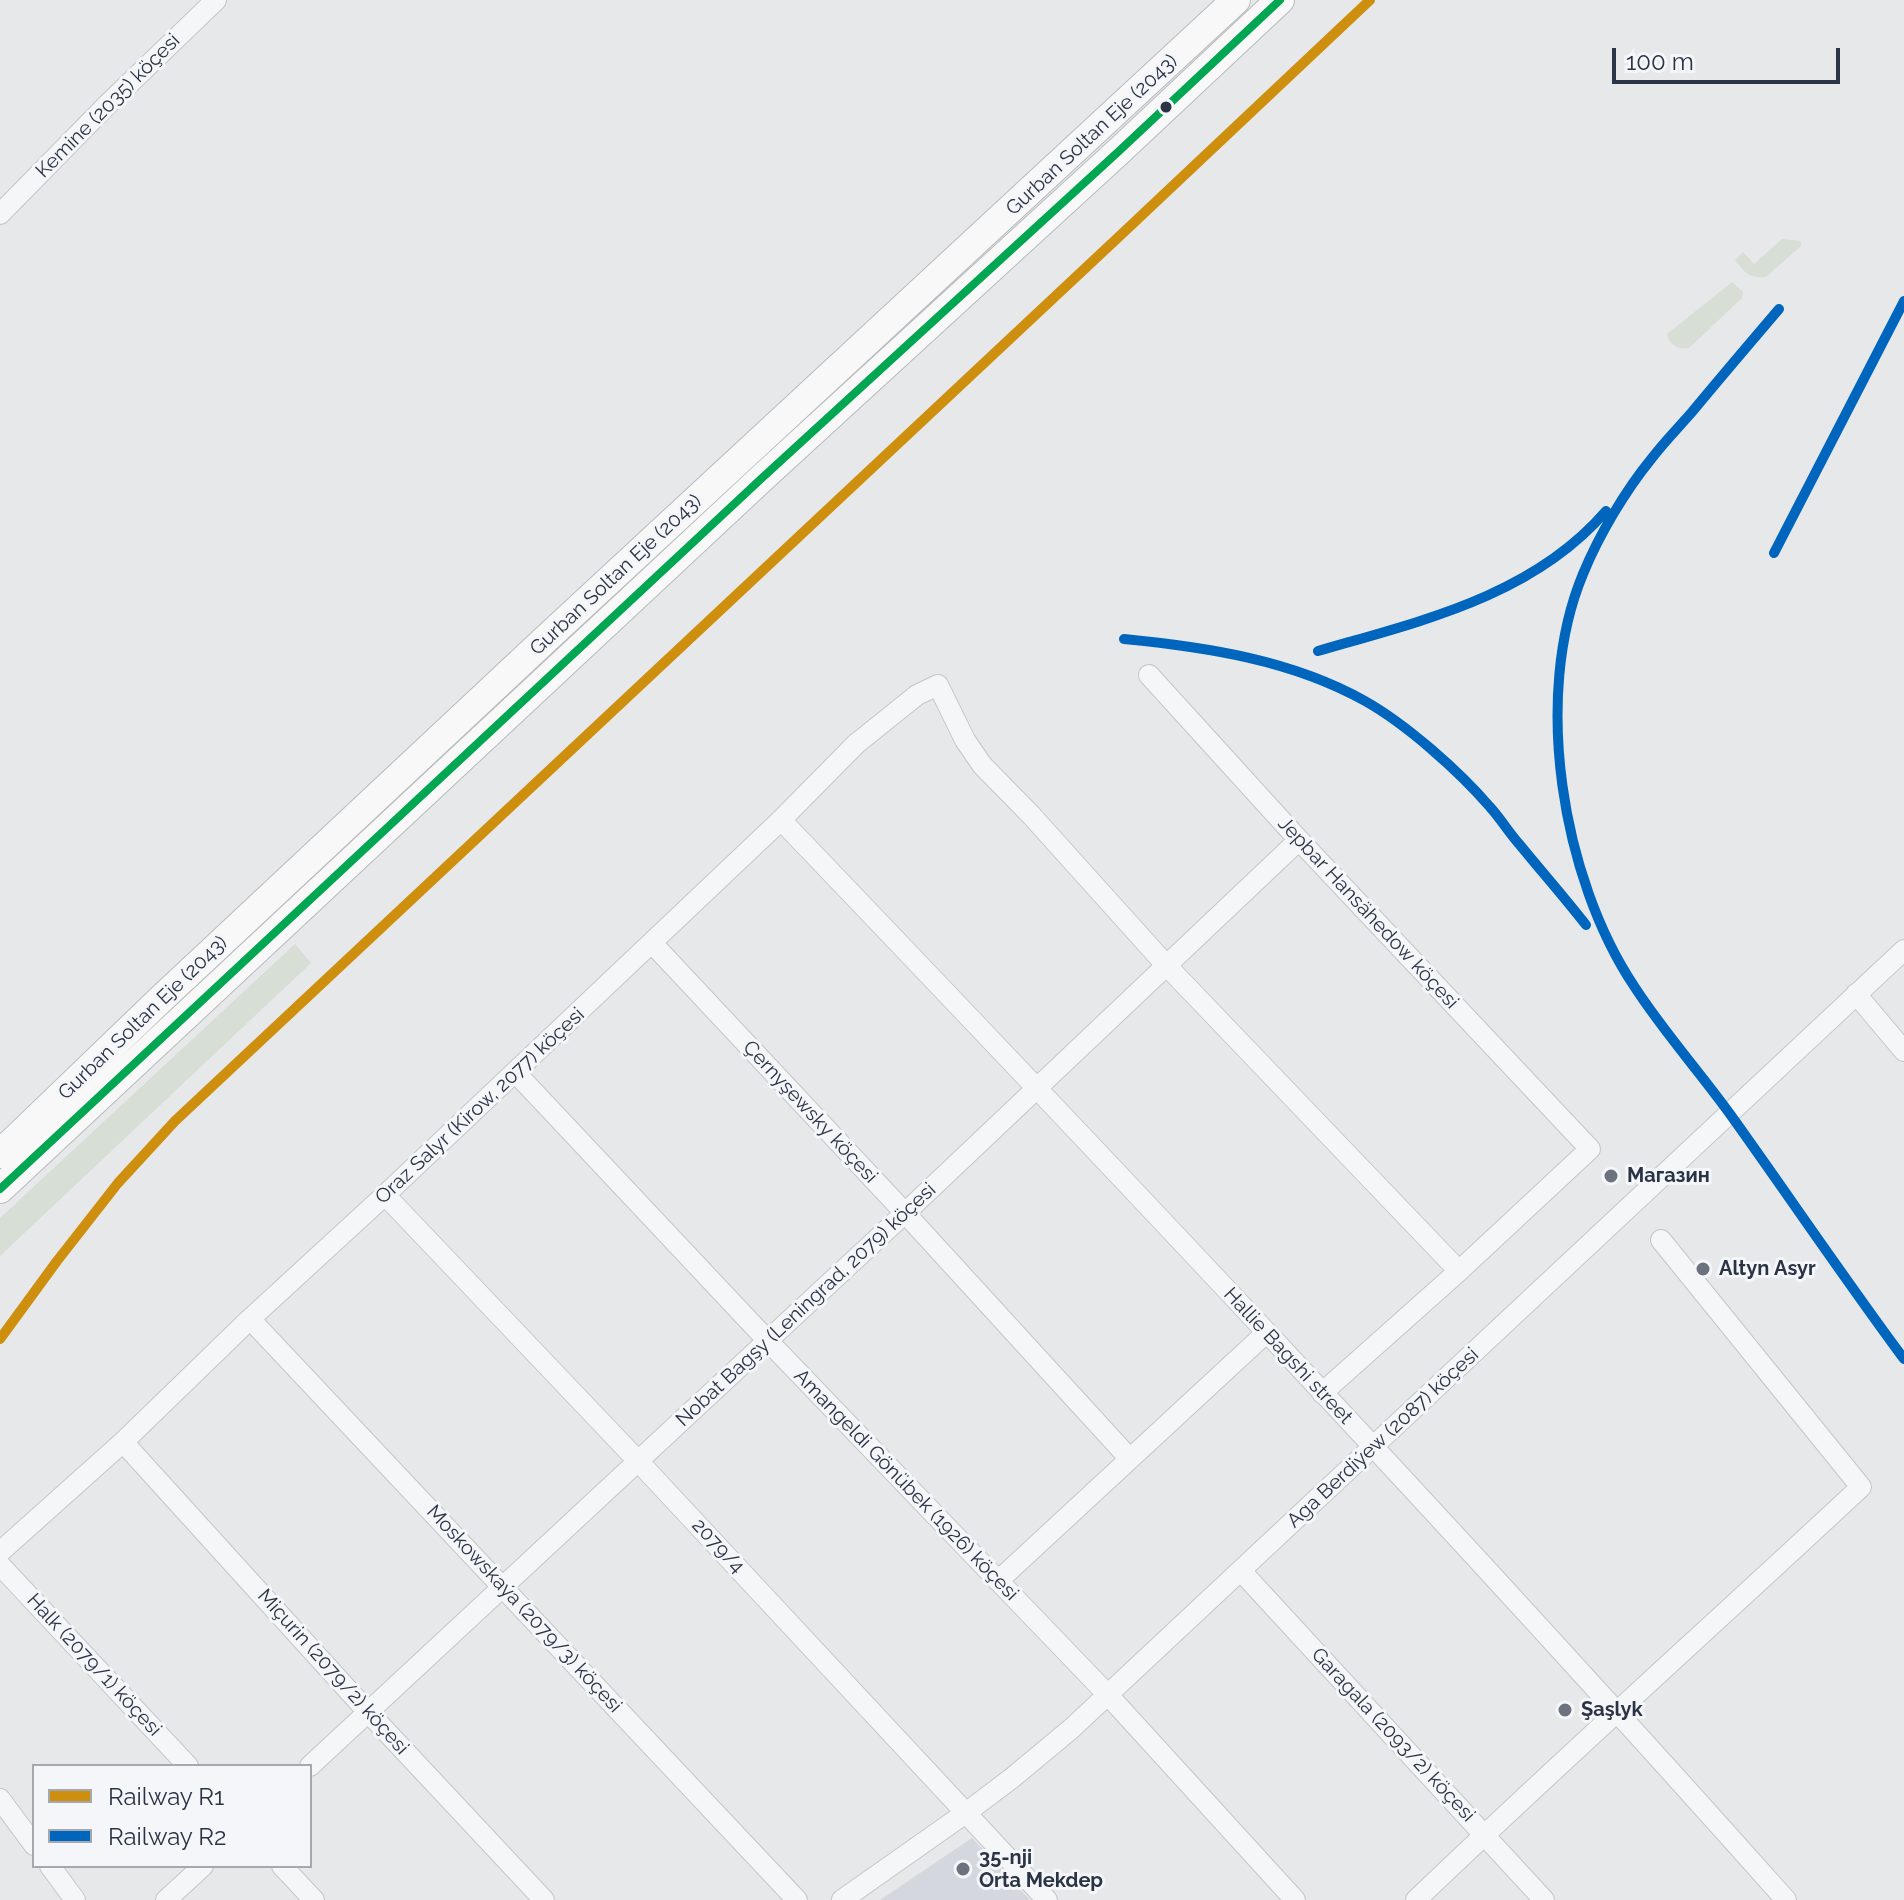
<!DOCTYPE html>
<html>
<head>
<meta charset="utf-8">
<style>
	body { margin:0 }
	#map { position:relative; width:1904px; height:1900px; overflow:hidden; background:#e6e8ea; font-family:Raleway,sans-serif }
	canvas { display:block }
	.legend { position:absolute; left:32px; top:1764px; width:280px; height:104px; box-sizing:border-box; background:#f4f6f9; border:2px solid #a4a8b1; margin:0; padding:10px 14px; list-style:none; font-size:24px; color:#2b3445 }
	.legend li { display:flex; align-items:center; gap:16px; height:40px }
	.legend b { width:40px; border:2px solid #a4a8b1 }
	.scale { position:absolute; left:1612px; top:48px; width:228px; height:36px; box-sizing:border-box; border:4px solid #2b3445; border-top:0; padding-left:10px; font-size:24px; line-height:28px; white-space:nowrap; color:#2b3445; -webkit-text-stroke:6px #f4f6f9; paint-order:stroke }
</style>
</head>
<body>
<div id="map">
<canvas width="1904" height="1900"></canvas>
<ul class="legend">
<li><b style="height:10px;background:#ce8f0e"></b>Railway R1</li>
<li><b style="height:10px;background:#0065bd"></b>Railway R2</li>
</ul>
<div class="scale">100 m</div>
</div>
<script>
const c = document.querySelector('canvas').getContext('2d');
c.lineJoin = 'round';
function fillPath(path, color) { c.fillStyle = color; c.fill(path, 'evenodd'); }
function stroke(path, color, width, dash) { c.strokeStyle = color; c.lineWidth = width; c.lineCap = dash ? 'butt' : 'round'; c.setLineDash(dash || []); c.stroke(path); }
function label(font, color, halo, rows, align = 'center') {
  c.font = font + ' Raleway,sans-serif'; c.lineWidth = 6; c.setLineDash([]); c.textBaseline = 'middle'; c.strokeStyle = halo; c.fillStyle = color; for (const [text, x, y, turn = 0] of rows) {
    c.save(); c.translate(x, y); c.rotate((+turn || 0) * Math.PI / 180); c.textAlign = isNaN(turn) ? turn : align; if (halo) c.strokeText(text, 0, 0); c.fillText(text, 0, 0); c.restore();
  }
}
const built = new Path2D(`
	M972,1838L1030,1900H880Z`);
const green = new Path2D(`
	M1782,239L1800,241L1802,245L1766,277C1750,279 1744,272 1735,260L1743,252L1754,264Z
	M1732,282L1743,292L1742,298L1689,348C1678,350 1669,345 1667,334Z
	M295,944L311,963L0,1256V1218Z`);
const minor = new Path2D(`
	M0,214L107,105L216,0
	M1149,675L1299,840L1590,1149L1459,1271L1322,1393
	M781,820C1121,1175 1459,1533 1786,1900
	M652,943L905,1213L1130,1459
	M1856,994L1904,1051
	M515,1072L768,1341L1108,1695L1295,1900
	M385,1195L638,1461L1047,1900
	M250,1319L797,1900
	M123,1442L368,1712L544,1900
	M0,1552L123,1442L250,1319L385,1195L781,820L856,744L917,695L938,685L965,740L982,765L1031,815L1166,965L1459,1271
	M0,1565L188,1766
	M1241,1571L1544,1900
	M998,1581L1266,1333
	M310,1766L905,1213L1299,840
	M0,1799L34,1845
	M50,1866L75,1900
	M282,1866L314,1900
	M166,1900L203,1866
	M842,1900L967,1812L1012,1778L1071,1729L1904,950
	M1416,1900C1562,1760 1713,1625 1861,1487L1661,1240`);
const highway = new Path2D(`
	M0,1154L161,999L548,637L1236,0
	M0,1189L762,478L1118,152L1280,0`);
const bus1 = new Path2D(`
	M0,1189L762,478L1118,152L1280,0`);
const rail1 = new Path2D(`
	M0,1339L57,1261L118,1183L175,1121L1125,231L1370,0`);
const rail2 = new Path2D(`
	M1779,309C1750,343 1721,377 1692,412C1679,427 1664,442 1652,458C1625,491 1599,535 1583,574C1532,696 1562,878 1634,986C1663,1031 1699,1071 1730,1114C1788,1195 1844,1278 1904,1359
	M1774,553L1904,301
	M1124,639C1206,647 1292,660 1365,701C1406,724 1459,771 1490,807C1501,819 1509,833 1520,845C1542,872 1565,898 1586,925
	M1318,651C1421,621 1533,596 1606,511`);
const markers = [
	[1166,107,7,"#2b3445"],
	[1611,1176,8,"#6c737f"],
	[1703,1269,8,"#6c737f"],
	[1565,1710,8,"#6c737f"],
	[963,1869,8,"#6c737f"]
];
const streetNames = [
	["Kemine (2035) köçesi",108,106,-45],
	["Gurban Soltan Eje (2043)",1092,135,-43],
	["Gurban Soltan Eje (2043)",616,575,-43],
	["Jepbar Hansähedow köçesi",1368,913,47],
	["Gurban Soltan Eje (2043)",143,1018,-44],
	["Oraz Salyr (Kirow, 2077) köçesi",480,1106,-43],
	["Çernyşewsky köçesi",810,1112,47],
	["Nobat Bagşy (Leningrad, 2079) köçesi",806,1305,-43],
	["Hallie Bagshi street",1288,1356,47],
	["Aga Berdiýew (2087) köçesi",1383,1438,-43],
	["Amangeldi Gönübek (1926) köçesi",906,1485,46],
	["2079/4",718,1546,47],
	["Moskowskaýa (2079/3) köçesi",524,1609,47],
	["Halk (2079/1) köçesi",94,1665,47],
	["Miçurin (2079/2) köçesi",333,1672,48],
	["Garagala (2093/2) köçesi",1393,1735,47]
];
const poiNames = [
	["Магазин",1627,1176],
	["Altyn Asyr",1719,1269],
	["Şaşlyk",1581,1710],
	["35-nji",979,1858],
	["Orta Mekdep",979,1881]
];
fillPath(built, '#d4d7dd');
fillPath(green, '#d6ded6');
stroke(minor, '#c4c6c8', 22);
stroke(highway, '#b8bbbf', 30);
stroke(minor, '#f5f6f7', 20);
stroke(highway, '#f8f8f8', 28);
stroke(bus1, '#00a651', 8);
stroke(rail1, '#ce8f0e', 10);
stroke(rail2, '#0065bd', 10);
for (const [x, y, r, color] of markers) { const dot = new Path2D(); dot.arc(x, y, r, 0, 2 * Math.PI); c.fillStyle = color; c.fill(dot); stroke(dot, '#f4f6f9', 3); }
label('20px', '#2b3445', '#f4f6f9', streetNames);
label('bold 20px', '#2b3445', '#f4f6f9', poiNames, 'left');
</script>
</body>
</html>
